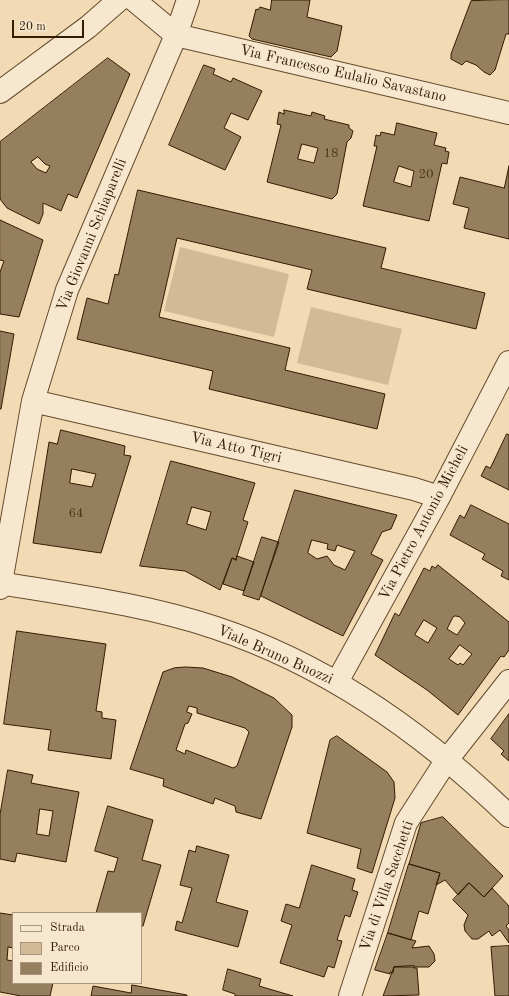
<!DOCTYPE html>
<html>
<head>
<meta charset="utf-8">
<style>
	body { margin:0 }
	#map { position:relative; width:509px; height:996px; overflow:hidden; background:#f2dab5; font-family:"Old Standard TT",serif }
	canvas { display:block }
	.legend { position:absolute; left:12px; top:912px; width:130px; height:72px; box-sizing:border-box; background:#f7e7cf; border:1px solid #a9967c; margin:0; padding:5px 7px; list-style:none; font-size:12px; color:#331c00 }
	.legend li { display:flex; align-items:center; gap:8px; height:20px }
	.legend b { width:20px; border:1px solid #a9967c }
	.scale { position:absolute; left:12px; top:20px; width:72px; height:18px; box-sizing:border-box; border:2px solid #331c00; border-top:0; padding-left:5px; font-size:12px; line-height:14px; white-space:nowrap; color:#331c00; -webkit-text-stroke:3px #f7e7cf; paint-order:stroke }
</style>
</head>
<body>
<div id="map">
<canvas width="509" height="996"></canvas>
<ul class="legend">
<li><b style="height:5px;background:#f7e7cf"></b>Strada</li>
<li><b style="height:11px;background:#d2ba96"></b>Parco</li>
<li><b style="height:11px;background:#967f5e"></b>Edificio</li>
</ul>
<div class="scale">20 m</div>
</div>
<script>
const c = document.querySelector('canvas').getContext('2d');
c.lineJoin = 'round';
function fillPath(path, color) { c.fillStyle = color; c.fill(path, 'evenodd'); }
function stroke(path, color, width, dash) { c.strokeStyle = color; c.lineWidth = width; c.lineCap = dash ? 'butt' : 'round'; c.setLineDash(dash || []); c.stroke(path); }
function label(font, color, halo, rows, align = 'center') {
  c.font = font + ' "Old Standard TT",serif'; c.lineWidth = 4; c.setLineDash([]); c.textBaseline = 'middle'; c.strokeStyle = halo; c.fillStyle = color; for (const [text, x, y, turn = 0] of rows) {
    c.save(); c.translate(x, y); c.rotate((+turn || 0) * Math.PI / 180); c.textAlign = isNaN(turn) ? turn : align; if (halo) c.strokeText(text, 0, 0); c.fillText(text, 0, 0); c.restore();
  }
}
const green = new Path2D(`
	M180,247L289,274L274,337L164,311Z
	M311,307L402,329L388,385L297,363Z`);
const building = new Path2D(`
	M272,0H310L307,17L342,26L337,51L331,57L252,39L249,36L256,9L258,10L260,7L270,10Z
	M509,0V34H506L495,70L490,75L484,72L476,65L466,61L462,65L451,59V54L471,1Z
	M108,58L130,74L77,198L68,194L61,211L43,203V214L39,224L7,208L0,199V142ZM38,157L45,164L50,166L46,173L37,169L31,162Z
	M204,65L215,69L213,74L231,82L233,78L262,91L248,120L231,113L224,128L241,137L225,170L169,145Z
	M284,110L311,116L312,112L325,116L324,119L349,125V128L353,131L351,138L347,142L337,194L332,199L267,182L281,125L277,124L279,112L284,114ZM302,144L318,148L314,163L298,159Z
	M397,123L437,133L434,145L446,148L445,151L449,152L447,164L442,163L429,221L363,206L377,146H374L376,135L380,136L381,132L394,135ZM399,166L414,171L411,187L394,182Z
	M509,166V239L464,228L469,208L453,204L460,177L504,188Z
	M138,190L386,248L381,268L485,293L476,329L307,289L312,270L177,238L159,317L290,348L285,370L385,394L377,429L209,389L213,371L77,339L87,298L108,304L115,274L118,275Z
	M0,220L43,240L19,317L0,314V272L4,261L0,260Z
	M0,331L14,334L1,409H0Z
	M61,430L125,446L124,455L131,456L101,553L33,543L49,442L57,444ZM72,469L96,474L92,487L70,483Z
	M507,434L509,435V490L481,476L486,466L490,468Z
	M171,461L255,483L243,520L248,522L237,556L236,560L232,558L220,590L185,571L140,566ZM192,507L211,512L206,530L187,524Z
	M295,490L397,515L391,529L382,532L371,554L383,560L343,636L261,596ZM312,540L328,544L327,549L335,551L337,545L355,551L345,570L334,565L327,556L317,559L308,553Z
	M471,505L509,524V580L501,576L503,571L482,559L485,554L450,535L460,515L464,518Z
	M262,537L279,542L259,600L243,595Z
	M237,556L254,562L244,591L223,584L232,558L236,560Z
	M438,565L509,622V650L504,657L501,656L458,715L427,690L375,655L395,613L399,616L424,568L430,571L432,566L435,568ZM456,616L460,617L465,623L457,635L447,629L453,617ZM424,620L437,628L428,643L415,635ZM460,645L472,654L463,665L460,663L458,665L449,659Z
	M17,631L106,644L96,711L102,712V718L116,720L111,759L48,750L51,730L4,724Z
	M186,667L203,668L232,677L274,698L292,715V727L261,819L236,812L235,806L215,798L213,804L163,786L164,779L130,769L163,672L174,668ZM189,706L197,708V713L245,728L249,732L237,766L233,768L186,750L185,754L176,750L185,724L188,723L192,714L187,712Z
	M509,714V761L501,754L504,751L491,739Z
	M337,736L387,772L394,782L395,798L372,873L357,868L361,849L307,833L330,740Z
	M8,770L33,775L31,783L79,792L66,862L17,853L15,862L0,859V815ZM40,809L53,811L49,836L37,834Z
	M108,806L153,820L142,860L161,865L143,926H141V913H96L108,871L114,872L118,858L95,851Z
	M443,817L503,876L484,897L469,883L458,895L445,880L436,885L440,873L409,864L421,823Z
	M197,846L229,855L216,902L248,911L238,947L175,930L177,921L182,923L192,888L180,885L189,850L195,852Z
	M409,864L440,873L428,914L419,911L411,940L388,933Z
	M312,865L355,879L352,890L358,892L350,917L345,915L337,940L342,941L334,968L328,966L324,977L280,963L292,925L281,921L286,904L299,908Z
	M469,883L484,897L492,888L509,906V923L506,926L509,930V943L500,930L492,936L489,931L478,939H472L465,931L464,925L468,915L453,900Z
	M0,913L13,915V948L8,947L7,960L13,961V983H53L50,996H21L0,992Z
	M388,933L416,941L412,948L429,946L434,954L435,961L429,967H394L393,973L390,972V974L375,970Z
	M509,946V996H495L491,947Z
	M414,966V968H417L419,995L383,996L394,967Z
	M228,969L261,979L259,986L293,996H235V994L223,990Z
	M132,985L187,995V996H91L93,986L131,993Z`);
const minor = new Path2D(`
	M134,0L176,35L509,113
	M0,92L88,27L119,0
	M33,401L414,489L439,497
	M0,583C72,595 147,605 216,628C327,665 426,735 509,816
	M0,588L33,401L67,290L176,35L188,0
	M337,682L439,497L509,362
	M350,996L406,823L446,761L509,681`);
const numberNames = [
	["18",331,154],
	["20",426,175],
	["64",76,514]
];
const streetNames = [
	["Via Francesco Eulalio Savastano",343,74,13],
	["Via Giovanni Schiaparelli",92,235,-68],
	["Via Atto Tigri",236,448,13],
	["Via Pietro Antonio Micheli",424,523,-62],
	["Viale Bruno Buozzi",275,655,24],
	["Via di Villa Sacchetti",387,886,-71]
];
fillPath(green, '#d2ba96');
fillPath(building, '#967f5e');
stroke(building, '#331c00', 1);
stroke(minor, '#634c2d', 24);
stroke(minor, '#f7e7cf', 22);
label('13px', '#4c3518', null, numberNames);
label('15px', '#331c00', '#f7e7cf', streetNames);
</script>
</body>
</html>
